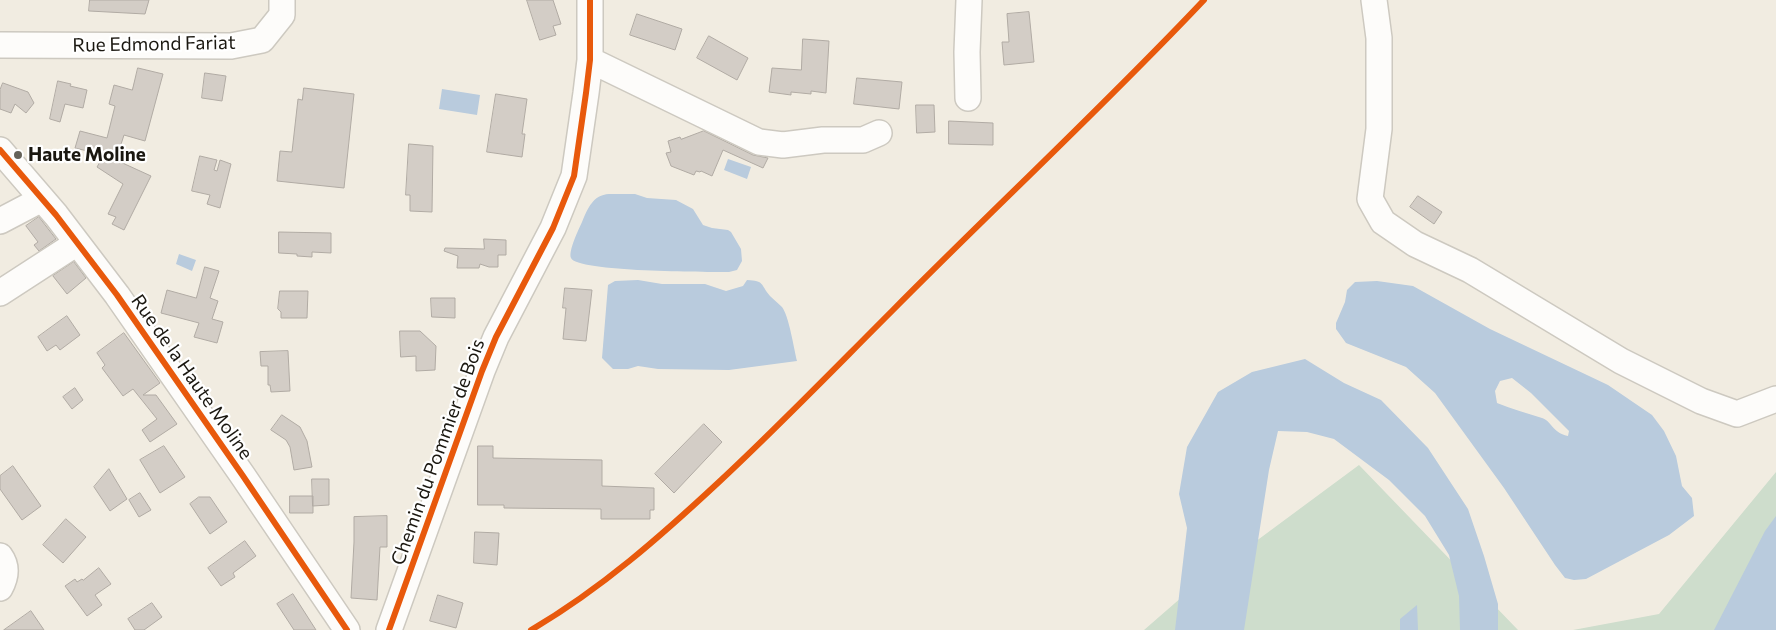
<!DOCTYPE html>
<html>
<head>
<meta charset="utf-8">
<style>
	body { margin:0 }
	canvas { display:block; background:#f1ece1 }
</style>
</head>
<body>
<canvas width="1776" height="630"></canvas>
<script>
const c = document.querySelector('canvas').getContext('2d');
c.lineJoin = 'round';
function fillPath(path, color) { c.fillStyle = color; c.fill(path, 'evenodd'); }
function stroke(path, color, width, dash) { c.strokeStyle = color; c.lineWidth = width; c.lineCap = dash ? 'butt' : 'round'; c.setLineDash(dash || []); c.stroke(path); }
function label(font, color, halo, rows, align = 'center') {
  c.font = font + ' Commissioner,sans-serif'; c.lineWidth = 4.5; c.setLineDash([]); c.textBaseline = 'middle'; c.strokeStyle = halo; c.fillStyle = color; for (const [text, x, y, turn = 0] of rows) {
    c.save(); c.translate(x, y); c.rotate((+turn || 0) * Math.PI / 180); c.textAlign = isNaN(turn) ? turn : align; if (halo) c.strokeText(text, 0, 0); c.fillText(text, 0, 0); c.restore();
  }
}
const green = new Path2D(`
	M1359,465L1518,630H1144L1190,590Z
	M1776,472V630H1573L1659,614Z`);
const water = new Path2D(`
	M442,89L480,95L477,115L439,109Z
	M728,159L751,167L747,179L724,170Z
	M609,194H635L647,198L676,200L693,209L703,225L712,228L728,230L731,232L741,249L742,261L737,270L729,272C709,272 576,272 571,258C568,251 579,229 582,222C588,208 593,195 609,194Z
	M179,254L196,260L192,271L176,264Z
	M638,280L662,284H705L726,291L743,286L747,280C765,281 760,284 770,296C774,300 778,303 782,307C789,316 794,349 797,361L729,370L658,369L638,366L628,369H613L602,358L608,285L615,281Z
	M1377,281L1413,286L1490,329L1608,385L1652,415L1664,431L1676,456L1682,486L1692,498L1694,516L1669,535L1586,579L1574,580L1565,578L1555,565L1504,488L1435,393L1406,367L1346,343L1336,329V323L1345,302L1347,290L1355,282ZM1512,378L1531,393L1569,431L1568,436C1551,432 1553,422 1542,418C1527,413 1512,409 1497,403L1495,391L1500,381Z
	M1305,359L1344,383L1381,400L1428,448L1468,509L1484,556L1498,604V630H1460L1459,596L1449,555L1425,516L1389,480L1334,439L1307,432L1278,431L1269,470L1244,630H1175L1187,528L1179,494L1187,447L1218,392L1252,372Z
	M1776,516V630H1714L1765,531Z
	M1417,605L1418,630H1400V619Z`);
const building = new Path2D(`
	M90,0H149L145,14L89,11Z
	M527,0H553L561,24L553,26L556,35L540,40Z
	M1029,12L1034,62L1004,65L1002,42H1009L1007,14Z
	M637,14L682,29L675,50L630,35Z
	M709,36L748,58L737,80L697,58Z
	M803,39L829,41L826,93L811,91V94L791,92V95L769,92L772,68L801,70Z
	M138,68L163,74L145,141L124,135L116,160L151,176L124,230L112,224L116,217L108,214L123,184L97,167L104,155L75,148L80,131L107,138L115,106L109,104L114,85L132,90Z
	M205,73L226,76L222,101L202,98Z
	M857,78L902,82L899,109L854,104Z
	M58,81L71,84L70,86L87,90L83,108L65,104L60,122L50,119Z
	M3,83L28,92L34,103L26,113L15,104L11,113L0,109V90Z
	M304,88L354,94L344,188L277,181L280,151L292,152L298,99L302,100Z
	M496,94L527,99L522,134H525L522,157L487,152Z
	M916,105H934L935,132L917,133Z
	M949,121L993,123V145L949,144Z
	M704,131L753,155L768,158L763,168L723,150L712,176L701,171L700,172L696,171L694,175L671,166L666,153L671,152L668,141L680,137L681,139Z
	M409,144L433,146L432,212L410,211V195H406Z
	M200,156L217,160L214,170L217,171L220,160L231,164L220,208L207,204L210,195L192,191Z
	M1418,196L1442,212L1434,224L1410,207Z
	M39,217L56,239L39,251L34,245L38,242L26,226Z
	M279,232L331,233V253L312,252V257L297,256V254L279,253Z
	M484,239L506,240V255H498V267H489L480,264L479,268H457L458,256L444,251L445,248L484,249Z
	M74,262L86,278L67,294L53,276Z
	M205,267L219,271L210,298L218,301L212,319L223,322L217,343L194,337L199,323L161,313L167,290L196,298Z
	M565,288L592,290L586,341L563,339L566,308H563Z
	M280,291H308L307,318H281V312L278,309Z
	M431,298H455V318L432,317Z
	M67,316L80,335L60,350L56,345L47,351L38,337Z
	M400,331H420L436,346L435,370L416,371V356L401,357Z
	M124,333L160,383L143,395H156L177,424L150,442L142,430L157,419L133,389L123,396L102,368L105,365L97,353Z
	M288,351L290,391L271,392L270,385H268V366H261L260,352Z
	M75,388L83,400L72,409L63,397Z
	M282,415L300,427L307,441L312,467L294,470L290,447L286,440L271,430Z
	M704,424L722,442L674,493L655,474Z
	M164,446L185,477L160,493L140,460Z
	M478,446H493V458L602,460V486L654,488V510H650V519H601V509L504,508V505H478Z
	M13,466L41,506L22,520L0,489V476Z
	M109,469L127,499L110,511L94,487Z
	M312,479H329V505L313,506Z
	M140,493L151,510L139,517L129,500Z
	M290,496H313V513H290Z
	M199,497H210L227,522L210,534L190,504Z
	M387,516V547H380L377,600L351,598L354,542V517Z
	M66,519L86,537L63,563L43,545Z
	M475,532L499,533L497,565L474,563Z
	M245,541L256,556L233,573L235,577L221,586L208,568Z
	M99,568L111,584L95,595L102,605L87,616L65,586L75,579L77,582L82,579L83,580Z
	M293,594L316,630H294L277,604Z
	M438,595L463,603L456,628L430,621Z
	M152,603L162,617L144,630H135L128,619Z
	M31,611L44,630H4Z`);
const minor = new Path2D(`
	M1374,0L1379,38V129L1370,199L1383,222L1415,244L1470,270L1621,361L1701,401L1737,414L1776,399
	M0,45L231,46L262,40L282,15V0
	M590,60L759,142L783,145L823,140H863L879,133
	M968,98L967,52L969,0
	M0,150L56,215L117,295L243,476L347,630
	M0,221L42,199
	M0,293L77,243
	M0,556C8,567 6,577 0,588
	M389,630L482,371L496,337L553,228L574,176L586,93L590,60V0`);
const cycleway = new Path2D(`
	M0,150L56,215L117,295L243,476L347,630
	M389,630L482,371L496,337L553,228L574,176L586,93L590,60V0
	M531,630C601,589 661,536 720,481C779,426 835,368 892,311C995,207 1103,107 1204,0`);
const markers = [
	[18,155,5,"#656259"]
];
const streetNames = [
	["Rue Edmond Fariat",154,44,-1],
	["Rue de la Haute Moline",192,377,55],
	["Chemin du Pommier de Bois",438,452,-70]
];
const poiNames = [
	["Haute Moline",28,155]
];
fillPath(green, '#ceddcc');
fillPath(water, '#b9cbdd');
fillPath(building, '#d3cdc6');
stroke(building, '#b1aba4', 1);
stroke(minor, '#cdc9c0', 28);
stroke(minor, '#fdfcfa', 25);
stroke(cycleway, '#e8590c', 6);
for (const [x, y, r, color] of markers) { const dot = new Path2D(); dot.arc(x, y, r, 0, 2 * Math.PI); c.fillStyle = color; c.fill(dot); stroke(dot, '#fff', 2); }
label('19px', '#1a1710', '#fff', streetNames);
label('bold 19px', '#1a1710', '#fff', poiNames, 'left');
</script>
</body>
</html>
